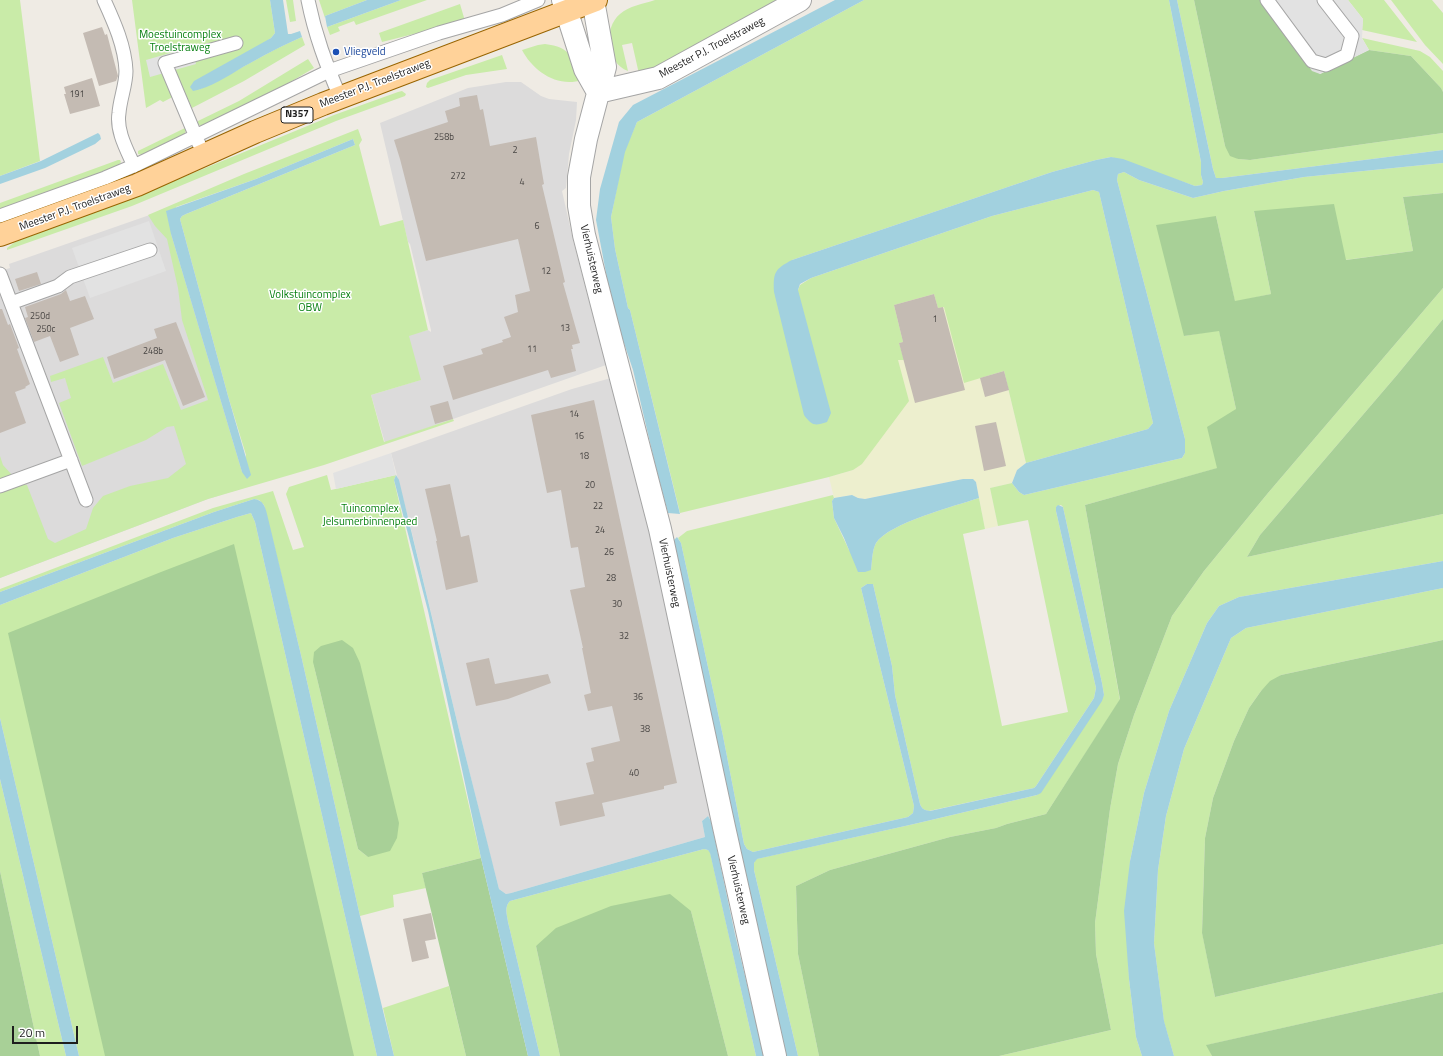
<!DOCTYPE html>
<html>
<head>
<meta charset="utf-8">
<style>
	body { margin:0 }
	#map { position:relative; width:1443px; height:1056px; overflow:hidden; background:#efebe4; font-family:"Titillium Web",sans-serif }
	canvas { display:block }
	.scale { position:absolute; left:12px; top:1026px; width:66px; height:18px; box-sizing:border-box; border:2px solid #1e1e1e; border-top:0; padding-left:5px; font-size:12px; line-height:14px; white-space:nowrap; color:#1e1e1e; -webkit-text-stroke:3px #fff; paint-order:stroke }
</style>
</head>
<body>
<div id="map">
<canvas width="1443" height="1056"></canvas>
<div class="scale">20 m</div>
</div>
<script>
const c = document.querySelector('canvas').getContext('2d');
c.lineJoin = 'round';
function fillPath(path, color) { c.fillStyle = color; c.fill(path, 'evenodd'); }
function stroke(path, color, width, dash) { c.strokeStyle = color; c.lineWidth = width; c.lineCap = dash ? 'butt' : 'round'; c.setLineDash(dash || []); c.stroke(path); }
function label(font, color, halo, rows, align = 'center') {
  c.font = font + ' "Titillium Web",sans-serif'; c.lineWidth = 3; c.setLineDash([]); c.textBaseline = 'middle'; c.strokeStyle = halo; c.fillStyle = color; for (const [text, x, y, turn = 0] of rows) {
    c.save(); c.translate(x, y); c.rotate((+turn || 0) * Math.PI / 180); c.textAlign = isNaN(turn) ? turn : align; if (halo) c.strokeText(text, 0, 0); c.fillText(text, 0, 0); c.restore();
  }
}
const residential = new Path2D(`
	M506,82H521L541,96L549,99L577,102L576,120L569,154L566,188L562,191L574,244L606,365L385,443L371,395L420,380L408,335L428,330L431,332V330L410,244L408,242L380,123L468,88Z
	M161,211L171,234L242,472L250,486L208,499L0,578V271L10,268L9,264Z
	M611,378L630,451L717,821H711L708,816L702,821L705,837L511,893L506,894L499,889L490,855L461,738L410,525L391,453L572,389Z`);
const farmland = new Path2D(`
	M932,237L980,378L1004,371L1026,463L1017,470L1012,483L990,488L998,526L985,529L976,482L973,479H963L865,499L858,498L852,495L834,498L829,477L853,470L864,342Z`);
const grass = new Path2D(`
	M0,0H20L40,161L0,176Z
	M132,0H270L275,33L271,38L198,90C233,74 266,52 302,37L305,45L244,81L192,108L184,91L163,102L160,100L146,108Z
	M286,0H293L296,21L290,22Z
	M319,0H367L325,16V18Z
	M401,0H427L356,25L354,21L338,27L340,31L330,35L327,27Z
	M655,0H783L665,64L639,74L632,43L622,45L628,71C606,63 603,28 620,14C629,6 643,4 655,0Z
	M864,0H1169L1201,162V175L1203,182L1202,185L1195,186L1111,157L1096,160L1052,172L792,260L798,290L800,285L811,278L992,216L1093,190L1099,192L1153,423L1148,429L1026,463L1004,371L964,383L944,307L938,308L934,294L894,305L903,342L899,343L904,360H898L909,401L862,464L853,470L829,477L680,513L630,310L628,308L615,249L611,217L624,152L637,122Z
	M1177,0H1194L1225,146L1238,159L1250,160L1443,133V150L1222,178H1216L1213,169Z
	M1348,0H1384L1417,42L1362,30L1363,19Z
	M1391,0H1432L1443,13V64L1425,45Z
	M460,4L465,21L382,42L379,33Z
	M1362,38L1420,51L1430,57L1443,71V92L1441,88L1411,56L1369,50Z
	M545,44C571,47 573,58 582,80C557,88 533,71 522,50L538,45Z
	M502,55L507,69L466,75L428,88L426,87L427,83L430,80Z
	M308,59L314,68L282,87L202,126L197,124L198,121L239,101Z
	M402,91L406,94L405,96L336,121L132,206L7,250V248L15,242L130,199L334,115L398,92Z
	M185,128L186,130L184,136L142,155L138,154V151Z
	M358,129L362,140L359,145L380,226L403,220L428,330L409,336L421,380L371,395L384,442L453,419L454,421L324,465L208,499L0,578V492L23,484L27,485L48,539L55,543L86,529L93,508L103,496L130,486L168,478L186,464L174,426L167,427L146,440L82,466L59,403L71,398L65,378L51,382L50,376L103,357L113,383L163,364L181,410L208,400L182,320L178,288L167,239L155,226L148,215L244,174ZM353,139L355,145L186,214L182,216L180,219L228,396L246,455L242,472L171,234L176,207L256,179Z
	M118,160H120L121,162L118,166L0,210V203Z
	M1443,163V193L1403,197L1413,251L1345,260L1254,211L1271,294L1235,302L1216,216L1184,336L1219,330L1236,409L1218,468L1085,505L1120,700L1046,814L1007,824L996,828L950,837L830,870L796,886L798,954L819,1056H798L754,870V863L756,859L914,824L1037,795L1104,695L1102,683L1063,507L1061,505L1056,507V511L1096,688L1094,698L1036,786L1034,788L929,811C924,810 922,809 920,804L895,695L892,666L873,584H867L861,588L914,806L913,813L908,817L753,852L747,849L744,844L723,736L681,543L678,538L687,531L833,495L834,498L832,501L834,518L849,550L871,570C872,562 872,550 876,543C889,523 955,506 979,498L985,529L963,534L1002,726L1068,712L1028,520L998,526L990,488L1012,483L1019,492L1024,495L1182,458L1185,453V439L1117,180L1118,174L1124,172L1139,180L1193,198L1224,191L1304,177Z
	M1443,288V319L1397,375L1260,535L1247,557L1443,514V561L1239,597L1219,606L1207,623L1169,711L1144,793L1130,861L1128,947L1129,979L1136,1037L1142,1056H999L1111,1030L1096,954L1095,923L1110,809L1118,764L1134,715L1172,616L1204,571L1268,493Z
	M0,456L3,465L12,475L0,479Z
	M327,475L331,490L396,475L394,480L481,858L422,873L426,888L393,895L394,907L360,916L301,655L264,505L259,500L254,499L214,512L0,592V589L213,508L273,491L293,550L304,547L286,494L289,487ZM313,662L368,857L358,849Z
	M251,513L255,522L377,1056H79L0,718V605L173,538L237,517Z
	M1443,588V640L1281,675L1261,691L1249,708L1234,741L1213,798L1205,838L1202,932L1215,997L1443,944V992L1207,1045L1212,1056H1174L1164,1022L1154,943L1158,870L1166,816L1184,749L1231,638L1246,628Z
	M0,779L66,1056H40L0,871Z
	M704,849L708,850L710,852L756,1056H728L691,911L536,946L560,1056H540L508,922C507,914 504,907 510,901Z
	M449,986L466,1056H394L383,1008Z`);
const forest = new Path2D(`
	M1194,0H1261L1320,74L1369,50L1411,56L1441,88L1443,92V133L1250,160L1238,159L1230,156L1225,146Z
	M1443,193V288L1268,493L1204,571L1172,616L1134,715L1118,764L1110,809L1095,923L1096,954L1111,1030L999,1056H819L798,954L796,886L830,870L950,837L996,828L1007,824L1046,814L1120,699L1085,505L1217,468L1207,427L1236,409L1219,331L1184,336L1156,225L1216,216L1235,301L1271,294L1254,211L1334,204L1346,260L1413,251L1403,197Z
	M1443,319V514L1247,557L1260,535L1397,375Z
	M234,544L354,1056H105L8,633L161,572Z
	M342,640L353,648L360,663L399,823L397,838L390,851L368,857L358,849L313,662L314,652L321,646Z
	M1443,640V944L1215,997L1202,933L1205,838L1213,798L1234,741L1249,708L1261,691L1270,681L1281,675Z
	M481,858L528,1056H466L422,873Z
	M0,871L40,1056H0Z
	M670,894L691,911L728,1056H560L536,946L556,928L611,906Z
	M1443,992V1056H1212L1206,1045Z`);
const parking = new Path2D(`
	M1261,0H1348L1363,19L1362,38L1369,50L1320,74L1312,71Z
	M191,47L196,64L150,77L146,60Z
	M149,221L166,271L90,298L72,248Z
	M391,453L396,475L336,489L333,473Z`);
const water = new Path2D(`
	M270,0H283L288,34H291L300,31L302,37C281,46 263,56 243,67C228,76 210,88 193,91L190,87L194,81L271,38L275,33Z
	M367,0H401L327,27L325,16Z
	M835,0H864L637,122L625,152L611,217L615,249L628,308L630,310L680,514L668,513L656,468L633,370L613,310L596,220L600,189L619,122L633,105Z
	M1169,0H1177L1213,169L1216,178H1222L1443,150V163L1304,177L1224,191L1193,198L1139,180L1124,172L1118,174L1117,180L1185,439V453L1182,458L1024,495L1019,492L1012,483L1017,470L1026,463L1148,429L1153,423L1099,192L1093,190L992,216L811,278L800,284L798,290L831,413L827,422C815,426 812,426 804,415L774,292C773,272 775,269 792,260L1052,172L1096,160L1111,157L1123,159L1195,186L1202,185L1203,182L1201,175V162Z
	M98,133L100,135L101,139L95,144L45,168L0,184V176L41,161Z
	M353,139L355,145L186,214L182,216L180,219L228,396L251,475L247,479L242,472L171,234L166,211L256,179Z
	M396,475L399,480L461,738L499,889L506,894L511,893L705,837L702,821L708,816L711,821L735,934L764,1056H756L710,853L708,850L704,849L510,901C504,907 507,914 508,922L540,1056H528L481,858L428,611L394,480Z
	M963,479H973L976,482L979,498C955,506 889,523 876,543C872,550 872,563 871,570L865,572H858L844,538L834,518L832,501L834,498L852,495L858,498L865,499Z
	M254,499C263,500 265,506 267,514L301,655L360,916L394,1056H377L255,522L251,513L237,517L173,538L0,605V592L214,512Z
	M1058,505L1063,507L1102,683L1104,695L1102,701L1041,793L1037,795L914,824L757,859L754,863V870L798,1056H784L672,542L677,537L681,543L723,736L744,844L747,849L753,852L908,817L913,813L914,806L861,588L867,584H873L892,666L895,695L920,804C922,809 924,810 930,811L1034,788L1036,786L1094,698L1096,688L1056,511V507Z
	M1443,561V588L1246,628L1231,638L1184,749L1166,816L1158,870L1154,943L1164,1021L1174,1056H1142L1136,1037L1129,979L1124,911L1130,861L1144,793L1169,711L1207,623L1219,606L1239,597Z
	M0,718L79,1056H66L0,779Z`);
const building = new Path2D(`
	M102,27L105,35L107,34L118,76L116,81L99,86L83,33Z
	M92,78L100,106L70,114L64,94H66L64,87Z
	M477,95L480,110L483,109L490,146L536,137L544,184L542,185L565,282L563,283L580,343L572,345L573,349H571L576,371L551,378L548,370L453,400L443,366L483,354L481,349L503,342L502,340L511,337L504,317L518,312L515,295L530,291L518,239L426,261L400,159L394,140L448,122L445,111L460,106L459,98Z
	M37,272L41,284L19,291L15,279Z
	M66,290L70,301L85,296L94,319L70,328L79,355L60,362L50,336L34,342L25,318L28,317L25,307L61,294Z
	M934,294L938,308L943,307L965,390L915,403L899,343L903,342L894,305Z
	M0,309H2L8,325L10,324L19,348L17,349L30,384L25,387L26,388L15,392L26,423L0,433Z
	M176,322L205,397L183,406L165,360L114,379L107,357L157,338L154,329Z
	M1004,371L1009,390L985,397L980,378Z
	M594,400L677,783L664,786V789L602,803L605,816L560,826L555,802L594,794L586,763L594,761L591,748L620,741L612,706L588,711L584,695L591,693L582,648H583L570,590L585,587L578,547L571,548L561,490L547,493L531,415Z
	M448,401L453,419L435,424L430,406Z
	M996,422L1006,466L984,471L975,426Z
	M450,484L461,537L469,535L478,582L446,590L436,541H437L425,489Z
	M489,658L495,684L548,674L551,683L508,699L476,706L466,663Z
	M431,913L436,939L425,941L429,958L412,962L403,919Z`);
const lane = new Path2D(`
	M104,0C114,22 125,46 126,71C126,85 120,99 119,113C116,131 127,150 134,166
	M308,0C315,35 326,64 340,97
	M1267,0L1312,61L1326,65L1347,55L1352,36L1324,0
	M199,144L165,63L236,43
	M0,216L105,178L138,164L329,71L439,33L502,15L538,0
	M0,274L86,500
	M11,303L58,286L70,277L150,250
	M0,486L71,460`);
const street = new Path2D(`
	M563,0L585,69L598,92
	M593,0L605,67L586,139L579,177V206L584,235L660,529L724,827L775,1056
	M598,92L658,78L800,0`);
const primary = new Path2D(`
	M0,235L137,185L255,132L323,104L596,0`);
const markers = [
	[336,52,4,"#1a4fb4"]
];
const numberNames = [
	["191",77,95],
	["258b",444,138],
	["2",515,151],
	["272",458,177],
	["4",522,183],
	["6",537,227],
	["12",546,272],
	["250d",40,317],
	["1",935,320],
	["13",565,329],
	["250c",46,330],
	["11",532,350],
	["248b",153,352],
	["14",574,415],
	["16",579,437],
	["18",584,457],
	["20",590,486],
	["22",598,507],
	["24",600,531],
	["26",609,553],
	["28",611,579],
	["30",617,605],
	["32",624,637],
	["36",638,698],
	["38",645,730],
	["40",634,774]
];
const shields = [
	[297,115,32]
];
const shieldNames = [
	["N357",297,115]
];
const parkNames = [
	["Moestuincomplex",180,35],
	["Troelstraweg",180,48],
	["Volkstuincomplex",310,295],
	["OBW",310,308],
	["Tuincomplex",370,509],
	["Jelsumerbinnenpaed",370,522]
];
const streetNames = [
	["Meester P.J. Troelstraweg",712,48,-28],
	["Meester P.J. Troelstraweg",375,84,-21],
	["Meester P.J. Troelstraweg",75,208,-20],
	["Vierhuisterweg",591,259,77],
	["Vierhuisterweg",669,573,78],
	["Vierhuisterweg",738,890,77]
];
const transitNames = [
	["Vliegveld",344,52]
];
fillPath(residential, '#dcdbdb');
fillPath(farmland, '#edefce');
fillPath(grass, '#c9eba8');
fillPath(forest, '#a8d097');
fillPath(parking, '#e2e2e2');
fillPath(water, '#a2d1df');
fillPath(building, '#c4bbb3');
stroke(lane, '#a5a5a5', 15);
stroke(street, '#a5a5a5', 24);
stroke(primary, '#986400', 24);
stroke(lane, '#fff', 13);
stroke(street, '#fff', 22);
stroke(primary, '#ffd299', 22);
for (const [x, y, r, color] of markers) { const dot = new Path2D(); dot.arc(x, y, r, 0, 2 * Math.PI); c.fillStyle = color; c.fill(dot); stroke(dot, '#fff', 1.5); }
label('9px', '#484543', null, numberNames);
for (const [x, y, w] of shields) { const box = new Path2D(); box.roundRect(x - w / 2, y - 8, w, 16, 3); c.fillStyle = '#fff'; c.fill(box); stroke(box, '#1e1e1e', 1); }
label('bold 10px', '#1e1e1e', null, shieldNames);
label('11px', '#088011', '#fff', parkNames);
label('11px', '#1e1e1e', '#fff', streetNames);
label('11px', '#164399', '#fff', transitNames, 'left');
</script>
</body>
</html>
